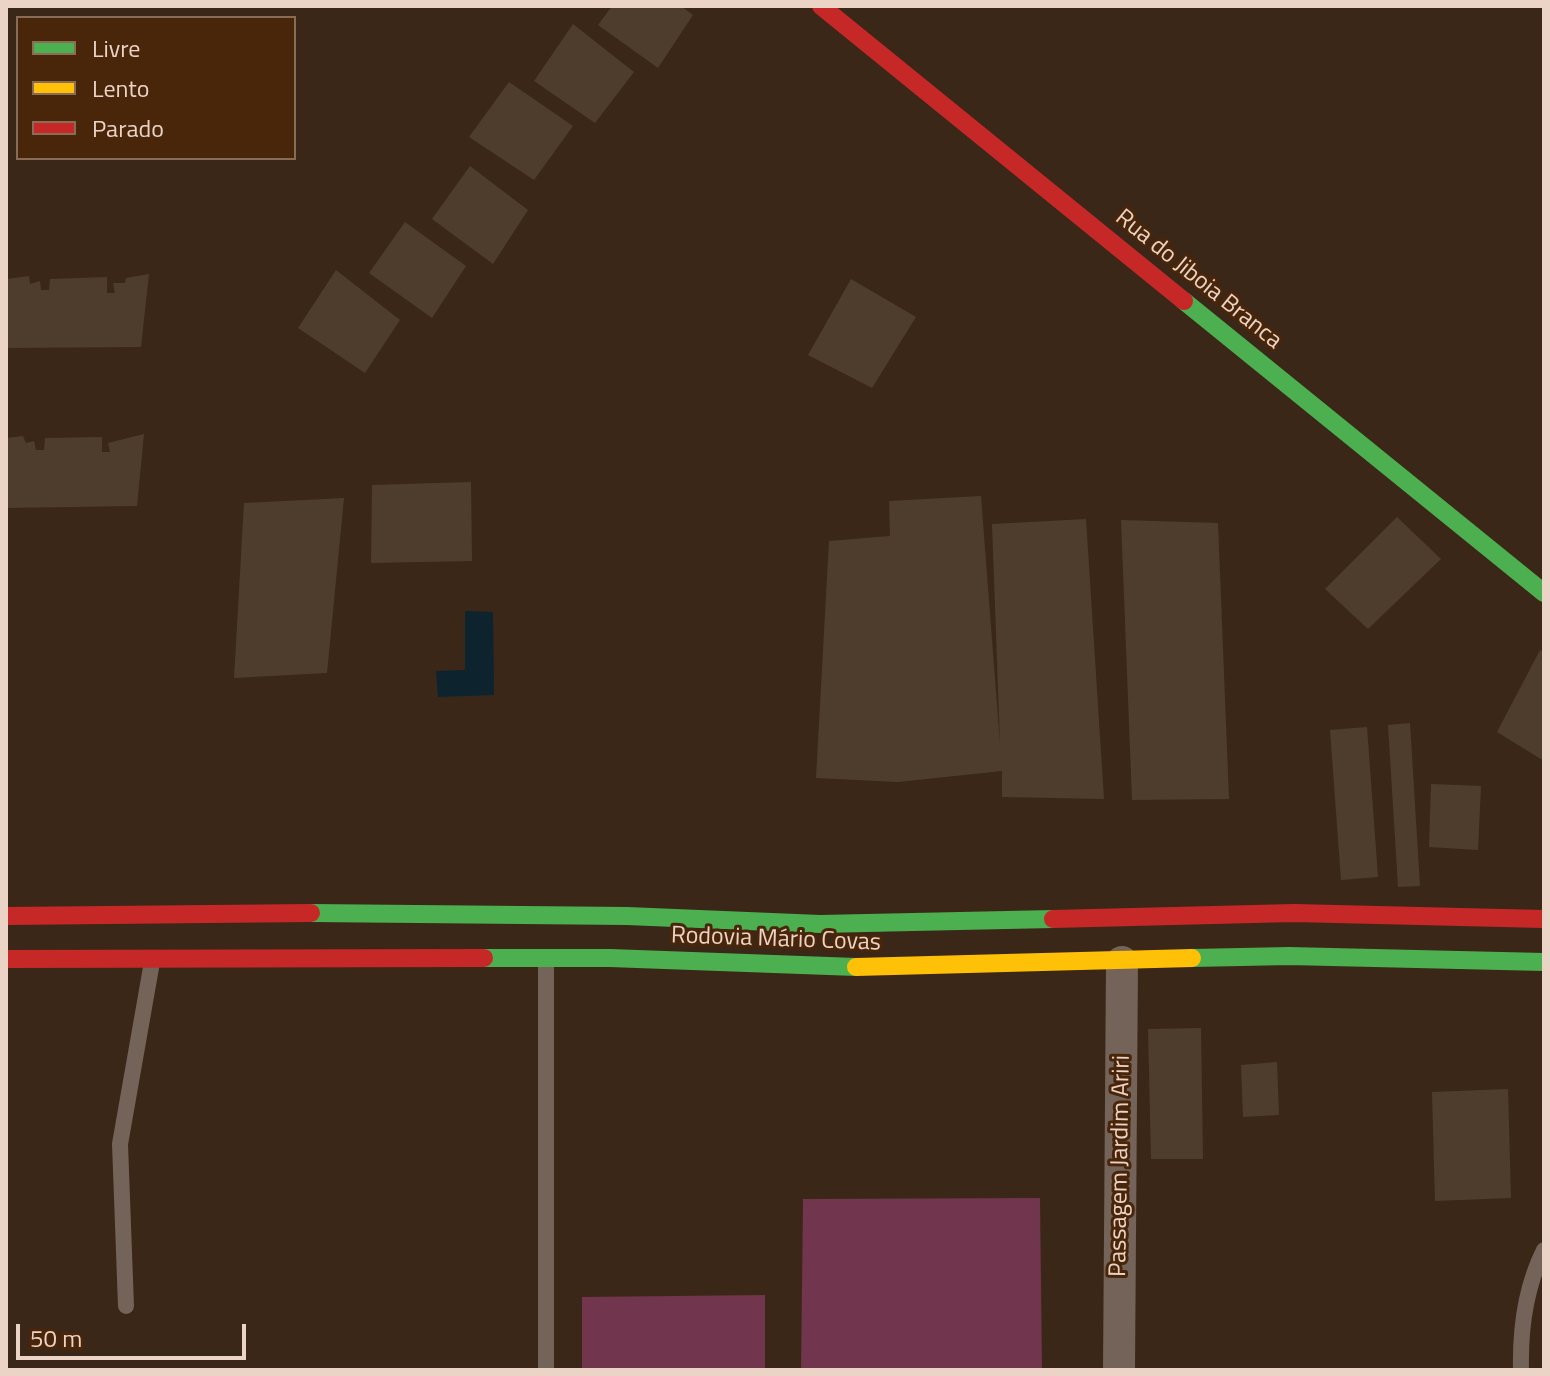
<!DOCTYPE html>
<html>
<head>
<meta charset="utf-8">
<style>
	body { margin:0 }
	#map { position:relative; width:1550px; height:1376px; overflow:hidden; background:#3b2718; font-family:"Titillium Web",sans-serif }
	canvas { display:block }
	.frame { position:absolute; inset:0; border:8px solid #ebd3c5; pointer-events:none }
	.legend { position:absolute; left:16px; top:16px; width:280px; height:144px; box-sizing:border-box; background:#49250a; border:2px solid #8a6b55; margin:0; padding:10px 14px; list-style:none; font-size:24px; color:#ebd3c5 }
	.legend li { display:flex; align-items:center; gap:16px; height:40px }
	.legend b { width:40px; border:2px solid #8a6b55 }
	.scale { position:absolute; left:16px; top:1324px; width:230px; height:36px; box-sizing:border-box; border:4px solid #ebd3c5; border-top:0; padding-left:10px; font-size:24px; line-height:28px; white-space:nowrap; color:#ebd3c5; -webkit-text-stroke:6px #49250a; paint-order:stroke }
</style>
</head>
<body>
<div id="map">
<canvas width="1550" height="1376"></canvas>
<div class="frame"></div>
<ul class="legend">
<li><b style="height:10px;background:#4caf50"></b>Livre</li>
<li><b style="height:10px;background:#ffc107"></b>Lento</li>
<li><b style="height:10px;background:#c62828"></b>Parado</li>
</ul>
<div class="scale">50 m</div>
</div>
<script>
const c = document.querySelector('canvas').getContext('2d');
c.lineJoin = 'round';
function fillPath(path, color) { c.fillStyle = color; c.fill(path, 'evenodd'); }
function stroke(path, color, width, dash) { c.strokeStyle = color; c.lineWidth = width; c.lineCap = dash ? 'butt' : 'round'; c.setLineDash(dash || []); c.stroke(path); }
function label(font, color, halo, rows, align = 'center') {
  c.font = font + ' "Titillium Web",sans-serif'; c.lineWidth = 6; c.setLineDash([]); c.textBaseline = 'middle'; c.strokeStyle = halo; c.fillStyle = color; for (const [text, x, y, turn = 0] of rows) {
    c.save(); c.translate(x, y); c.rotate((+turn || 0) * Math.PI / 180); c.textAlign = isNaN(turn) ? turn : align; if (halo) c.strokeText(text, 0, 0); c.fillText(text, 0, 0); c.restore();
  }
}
const green = new Path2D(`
	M1040,1198L1042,1370H801L803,1199Z
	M765,1295V1370H582V1297Z`);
const water = new Path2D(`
	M465,611L493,612L494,695L438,697L436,671L465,670Z`);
const building = new Path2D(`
	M612,6H681L693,15L658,68L598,25Z
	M573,24L634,72L595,123L534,81Z
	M509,82L573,126L534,180L469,137Z
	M470,166L528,210L493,264L432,219Z
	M405,222L466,266L432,318L369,273Z
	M336,270L400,320L365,373L298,328Z
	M149,274L141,347L6,348L7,279L29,276L30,284L40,281L41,290H49L50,279L107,277V293H115L113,283H125L126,278Z
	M851,279L916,317L872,388L808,355Z
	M144,434L137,506L6,508V438L23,436L26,443L34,441L36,450H44L45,438L102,437V452H110L108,443Z
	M471,482L472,561L371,563L372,485Z
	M981,496L1000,744L992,524L1086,519L1104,799L1002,797V771L898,782L816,778L829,541L890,536L889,501Z
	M344,498L327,673L234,678L244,503Z
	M1397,517L1441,559L1368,629L1325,589Z
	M1121,520L1218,523L1229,799L1132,800Z
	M1540,650L1544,652V761L1497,732Z
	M1410,723L1420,886L1398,887L1388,725Z
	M1367,727L1378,877L1341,880L1330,730Z
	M1431,784L1481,786L1478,850L1429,847Z
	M1201,1028L1203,1159H1151L1148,1029Z
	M1277,1062L1279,1115L1243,1117L1241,1065Z
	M1508,1089L1511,1198L1435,1201L1432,1092Z`);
const lane = new Path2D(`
	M126,1306L120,1144L152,962
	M546,1370V960
	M1521,1370C1520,1328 1525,1288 1544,1250`);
const street = new Path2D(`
	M1119,1370L1122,962`);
const fast = new Path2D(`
	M1184,301L1544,593
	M311,913L627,916L820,924L1053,919
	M484,958H610L856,967
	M1192,958L1289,956L1544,962`);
const slow = new Path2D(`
	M856,967L1192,958`);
const jam = new Path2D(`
	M821,6L1184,301
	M6,916L311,913
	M1053,919L1294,913L1544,919
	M6,959L484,958`);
const streetNames = [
	["Rua do Jiboia Branca",1198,280,39],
	["Rodovia Mário Covas",776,940,2],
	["Passagem Jardim Ariri",1121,1166,-89]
];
fillPath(green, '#71354e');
fillPath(water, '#0d232e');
fillPath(building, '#4e3d2c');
stroke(lane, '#746359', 16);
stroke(street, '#746359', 32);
stroke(fast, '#4caf50', 18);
stroke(slow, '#ffc107', 18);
stroke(jam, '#c62828', 18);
label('24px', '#ebd3c5', '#49250a', streetNames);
</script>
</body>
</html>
